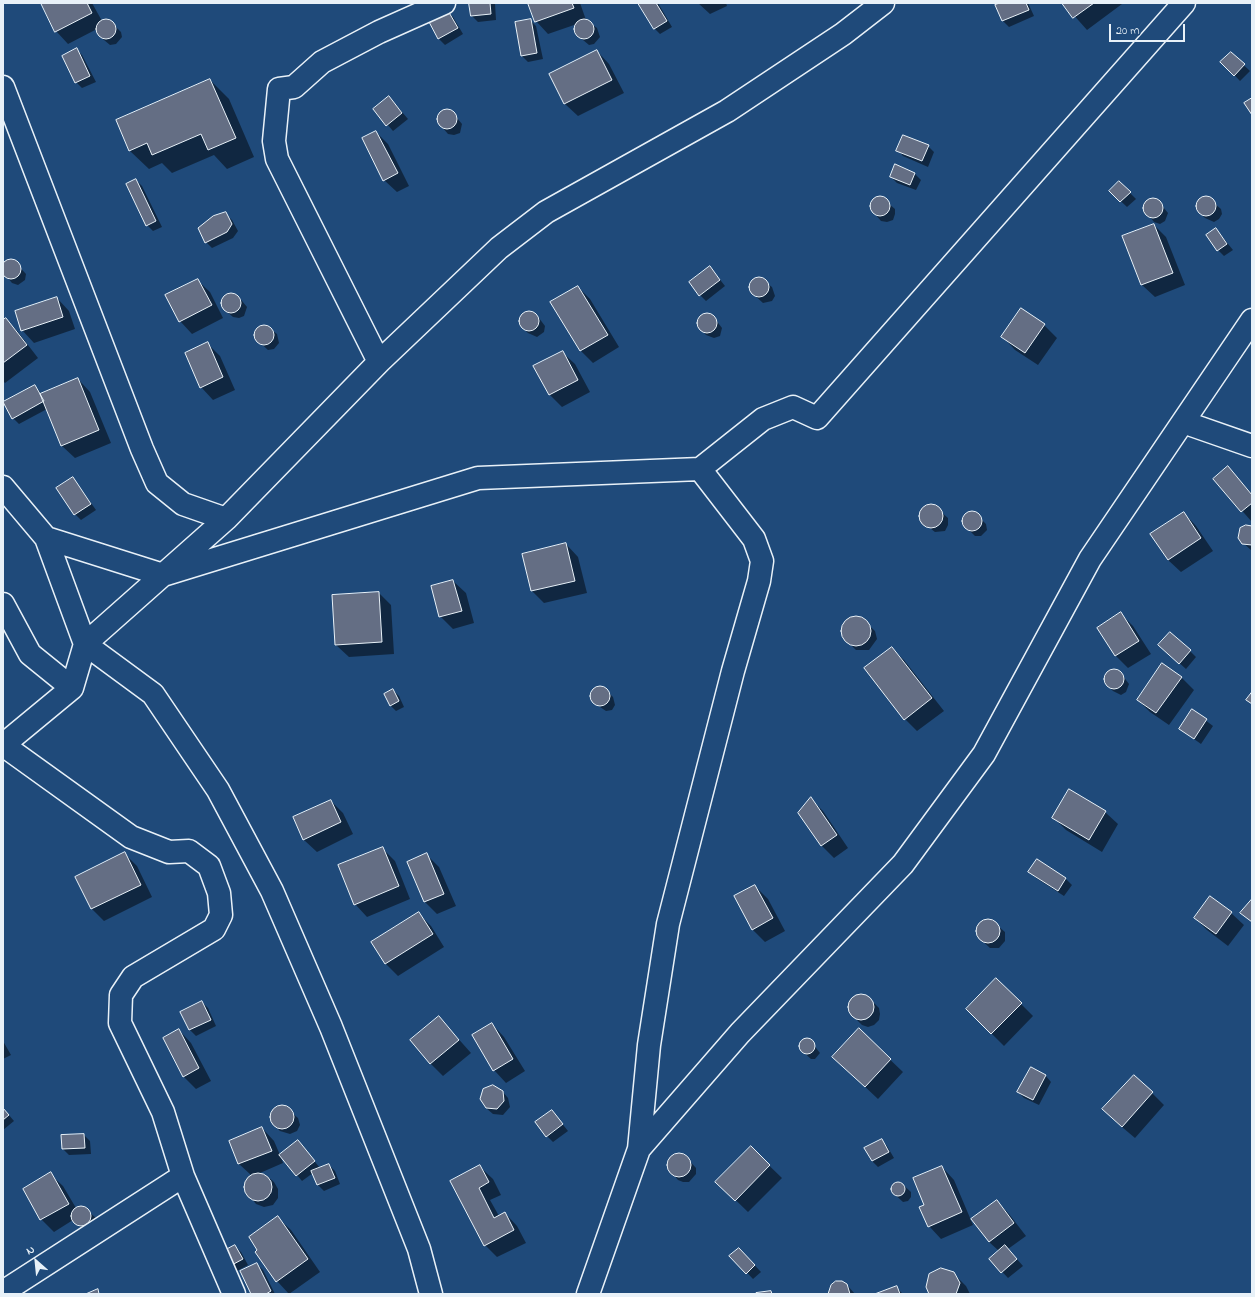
<!DOCTYPE html>
<html>
<head>
<meta charset="utf-8">
<style>
	body { margin:0 }
	#map { position:relative; width:1255px; height:1297px; overflow:hidden; background:#1f4a7a; font-family:"Indie Flower",sans-serif }
	canvas { display:block }
	.frame { position:absolute; inset:0; border:4px solid #e8f1f8; pointer-events:none }
	.north { position:absolute; left:16px; top:1241px; width:40px; height:40px; -webkit-text-stroke:3px #1f4a7a; paint-order:stroke; rotate:333deg; font-size:11px; font-weight:700; line-height:16px; text-align:center; color:#e8f1f8 }
	.north::after { content:''; display:block; margin:auto; width:14px; height:18px; background:#e8f1f8; clip-path:polygon(50% 0,100% 100%,50% 72%,0 100%) }
	.scale { position:absolute; left:1109px; top:24px; width:76px; height:18px; box-sizing:border-box; border:2px solid #e8f1f8; border-top:0; padding-left:5px; font-size:12px; line-height:14px; white-space:nowrap; color:#e8f1f8; -webkit-text-stroke:3px #1f4a7a; paint-order:stroke }
</style>
</head>
<body>
<div id="map">
<canvas width="1255" height="1297"></canvas>
<div class="frame"></div>
<div class="north">N</div>
<div class="scale">20 m</div>
</div>
<script>
const c = document.querySelector('canvas').getContext('2d');
c.lineJoin = 'round';
function fillPath(path, color) { c.fillStyle = color; c.fill(path, 'evenodd'); }
function stroke(path, color, width, dash) { c.strokeStyle = color; c.lineWidth = width; c.lineCap = dash ? 'butt' : 'round'; c.setLineDash(dash || []); c.stroke(path); }
const shadow = new Path2D(`
	M42,3H92L102,21L107,20L114,25L121,32L122,37L116,44L110,45L98,35L97,29L68,44L56,31Z
	M470,3H495L496,20L478,22L472,16Z
	M529,3H580L586,20L597,28L600,37L594,44L589,45L577,35L575,29L577,24L548,34L536,21Z
	M639,3H658L672,27L660,34L654,28Z
	M698,3H726L727,6L710,14Z
	M1002,3H1028L1034,16L1009,27L1003,21L996,6Z
	M1063,3H1121L1122,4L1087,30Z
	M447,11L453,17L463,34L445,45L439,39L429,21Z
	M530,20L536,26L543,59L528,62L522,56Z
	M76,49L82,55L96,82L82,88L76,82Z
	M597,51L609,64L624,93L578,116L565,104L550,75Z
	M1231,53L1250,71L1240,81L1222,62Z
	M210,80L229,99L254,157L227,169L214,155L172,173L162,163L149,169L130,151L117,120Z
	M389,97L408,119L393,131L374,109Z
	M448,110L453,113L462,124L460,133L454,135L448,134L442,127L438,119L440,113Z
	M376,132L388,144L409,186L397,192L384,180Z
	M928,146L934,152L928,167L903,156L898,150Z
	M896,166L915,174L921,180L916,190L897,183L891,177Z
	M136,180L142,186L162,227L153,231L147,225Z
	M1119,182L1136,199L1127,207L1110,191Z
	M881,197L895,209V214L893,220L887,222L881,221L875,214L871,206L875,199Z
	M1207,197L1221,209L1222,214L1219,219L1214,222L1205,218L1199,212L1197,206L1201,198Z
	M1154,199L1159,202L1168,213L1165,221L1160,224L1154,222L1143,208L1145,202Z
	M226,214L232,220L238,231L233,238L212,248L206,242Z
	M1154,225L1166,237L1185,285L1155,297L1142,285L1123,237Z
	M1216,229L1233,250L1224,256L1218,250Z
	M9,260L14,261L26,274L25,280L18,285L12,283L3,272V263Z
	M710,267L725,286L706,301L700,295Z
	M760,278L772,287L775,296L772,301L763,303L752,293L750,288L755,280Z
	M197,280L210,292L223,318L192,334L180,321Z
	M578,287L590,299L619,347L593,363L581,351Z
	M232,293L238,296L247,307L244,316L239,318L233,317L226,311L222,302L224,297Z
	M57,298L69,311L75,329L34,343L22,330Z
	M530,312L536,314L545,326L544,332L537,337L528,333L522,327L520,321L525,313Z
	M708,314L713,316L722,328L720,336L714,338L706,335L700,328L698,323L702,315Z
	M6,319L18,332L38,358L5,383L3,381V321Z
	M265,325L277,334L279,343L274,349L268,350L257,340L254,335L259,327Z
	M1044,325L1057,338L1038,365L1015,350L1003,337Z
	M208,344L220,356L235,390L213,400L201,387Z
	M562,352L575,364L590,392L562,407L550,395L535,367Z
	M78,379L90,392L111,443L75,458L62,446L47,409L19,424L13,418L35,386L42,394ZM38,392H40L42,400Z
	M1228,468L1252,494V522L1214,479Z
	M73,478L96,510L81,520L75,514Z
	M933,505L948,518V525L945,531L935,532L922,522L921,515L923,508Z
	M968,513H975L986,524L987,530L981,536H975L964,525L963,520Z
	M1184,513L1196,526L1213,551L1181,572L1168,560Z
	M1252,528V551L1241,541Z
	M566,544L578,557L587,593L544,603L532,591L523,555Z
	M453,581L466,593L474,623L453,629L440,616Z
	M379,593L391,605L394,654L349,657L336,645Z
	M1121,614L1133,626L1151,654L1128,668L1116,656L1098,628Z
	M852,618H861L875,631L877,639L869,650H856L843,637L842,628L848,620Z
	M891,648L904,660L944,711L917,731L905,719Z
	M1166,651H1190L1196,657L1186,669Z
	M1115,670L1120,672L1129,684L1126,692L1121,695L1113,691L1107,685L1105,679L1109,671Z
	M1181,677L1194,690L1169,725L1150,712L1138,700Z
	M599,688L607,691L613,697L615,705L612,710L606,711L594,703L592,698L595,690Z
	M393,690L399,696L404,707L396,711L390,705Z
	M1192,710L1213,726L1201,744L1180,729Z
	M1252,792V804L1251,802Z
	M811,799L823,811L848,848L834,858L821,845Z
	M331,801L343,813L353,834L317,852L304,840L294,818Z
	M1105,812L1118,824L1102,852L1066,830L1054,818Z
	M382,848L395,861L410,899L367,917L355,904Z
	M124,853L137,866L152,897L104,921L92,909L77,877Z
	M426,854L439,867L456,906L437,914L425,902L408,863Z
	M1030,872L1066,879L1072,885L1064,896L1036,878Z
	M755,886L768,899L785,931L765,942L753,930L735,897Z
	M1231,913L1244,925L1228,946L1207,930L1195,918Z
	M419,914L431,926L444,947L398,976L385,963Z
	M983,920H991L1005,932V941L999,948H990L977,936V927Z
	M996,979L1033,1016L1004,1046L967,1009Z
	M861,995L868,997L879,1008L880,1014L879,1020L874,1025L868,1027L862,1025L851,1014L849,1008L851,1001L855,997Z
	M202,1002L208,1008L216,1026L196,1036L190,1030L181,1012Z
	M439,1017L471,1053L443,1076L430,1063Z
	M492,1024L504,1037L525,1071L506,1083L494,1070Z
	M179,1030L191,1043L211,1081L196,1089L183,1076Z
	M859,1030L903,1072L878,1099L846,1069Z
	M805,1039H809L820,1053L815,1059H811L801,1050L800,1046Z
	M3,1041L11,1055L3,1059Z
	M1031,1068L1046,1076L1051,1082L1039,1105L1024,1098L1018,1092Z
	M502,1091L508,1098L510,1107L503,1115L493,1114L486,1108Z
	M1152,1093L1164,1105L1135,1138L1116,1122Z
	M278,1107H285L298,1118L300,1125L297,1131L290,1134L280,1131L274,1125L271,1118L273,1112Z
	M3,1108L14,1121L3,1130Z
	M552,1111L568,1131L553,1142L547,1136Z
	M262,1128L274,1141L280,1155L298,1141L320,1168L329,1165L335,1171L340,1184L324,1191L318,1185L313,1173L302,1181L280,1155L283,1163L260,1173L267,1176L274,1182L278,1189V1198L273,1205L264,1207L256,1204L245,1190V1182L251,1175L239,1164L230,1141Z
	M84,1135L90,1141L91,1154L69,1155L63,1149Z
	M881,1140L887,1146L894,1158L878,1167L872,1161L866,1149Z
	M751,1148L782,1178L748,1212L717,1182Z
	M675,1155L686,1157L696,1168V1174L689,1182H683L678,1180L669,1169L668,1163Z
	M480,1167L493,1179L501,1195L490,1200L499,1216L505,1213L517,1226L526,1243L497,1257L485,1245L452,1181Z
	M942,1167L954,1180L973,1225L941,1239L929,1226Z
	M50,1174L63,1186L76,1208L82,1207L89,1212L96,1218V1224L85,1231L73,1220L54,1232L41,1219Z
	M900,1182L911,1192V1197L908,1201L903,1202L892,1192V1187L895,1183Z
	M997,1201L1009,1214L1026,1236L1008,1249L1023,1266L1008,1278L990,1259L999,1251L989,1242Z
	M278,1218L291,1230L320,1272L289,1294L277,1281Z
	M235,1246L241,1252L248,1265L237,1271L231,1265Z
	M745,1255L761,1272L753,1279L731,1256Z
	M257,1264L263,1270L275,1294H252Z
	M953,1273L966,1286L970,1294H931Z
	M832,1285H847L855,1294H829Z
	M896,1287L903,1294H877Z`);
const building = new Path2D(`
	M41,3H87L92,13L55,32Z
	M469,3H490L491,14L471,16Z
	M528,3H572L574,8L535,22Z
	M638,3H656L667,21L654,29Z
	M1000,3H1026L1029,10L1002,21L995,5Z
	M1062,3H1094L1073,18Z
	M447,9L458,28L438,39L428,20Z
	M574 29a10 10 0 1 1 20 0a10 10 0 1 1-20 0Z
	M96 29a10 10 0 1 1 20 0a10 10 0 1 1-20 0Z
	M531,19L537,53L521,56L515,22Z
	M77,48L90,76L75,83L62,56Z
	M597,50L612,80L564,104L549,74Z
	M1231,52L1245,64L1234,76L1220,62Z
	M210,79L236,138L208,150L201,134L152,155L147,143L129,151L116,120Z
	M389,96L402,113L386,126L373,109Z
	M1252,98V115L1244,103Z
	M437 119a10 10 0 1 1 20 0a10 10 0 1 1-20 0Z
	M376,131L398,173L383,181L362,138Z
	M903,135L929,145L922,161L896,151Z
	M895,164L915,173L910,185L890,177Z
	M136,179L156,221L146,226L126,184Z
	M1119,181L1131,192L1120,202L1109,191Z
	M1196 206a10 10 0 1 1 20 0a10 10 0 1 1-20 0Z
	M870 206a10 10 0 1 1 20 0a10 10 0 1 1-20 0Z
	M1143 208a10 10 0 1 1 20 0a10 10 0 1 1-20 0Z
	M226,212L232,224L227,232L205,243L198,228L213,216Z
	M1154,224L1173,273L1141,285L1122,236Z
	M1216,228L1227,244L1217,251L1206,235Z
	M1 269a10 10 0 1 1 20 0a10 10 0 1 1-20 0Z
	M710,266L720,280L699,296L689,282Z
	M749 287a10 10 0 1 1 20 0a10 10 0 1 1-20 0Z
	M198,279L212,305L179,322L165,295Z
	M578,286L608,335L580,351L550,302Z
	M221 303a10 10 0 1 1 20 0a10 10 0 1 1-20 0Z
	M57,297L63,317L21,331L15,311Z
	M1021,308L1045,324L1025,353L1001,337Z
	M519 321a10 10 0 1 1 20 0a10 10 0 1 1-20 0Z
	M697 323a10 10 0 1 1 20 0a10 10 0 1 1-20 0Z
	M6,318L27,345L3,363V320Z
	M254 335a10 10 0 1 1 20 0a10 10 0 1 1-20 0Z
	M208,342L223,377L200,388L185,353Z
	M563,351L578,380L549,395L533,366Z
	M78,378L99,430L61,446L40,394Z
	M35,385L44,401L12,419L3,402Z
	M1228,466L1252,495V503L1241,512L1213,479Z
	M73,477L91,504L74,515L56,488Z
	M919 516a12 12 0 1 1 24 0a12 12 0 1 1-24 0Z
	M962 521a10 10 0 1 1 20 0a10 10 0 1 1-20 0Z
	M1184,512L1201,538L1168,560L1150,534Z
	M1246,525L1252,526V545L1242,544L1238,538L1240,528Z
	M566,543L575,581L531,591L522,554Z
	M453,580L462,611L439,617L431,586Z
	M379,592L382,642L335,645L332,595Z
	M1121,612L1139,641L1115,656L1097,628Z
	M841 631a15 15 0 1 1 30 0a15 15 0 1 1-30 0Z
	M1170,632L1191,650L1179,664L1158,645Z
	M892,647L932,698L904,720L864,668Z
	M1162,663L1182,677L1156,713L1137,700Z
	M1104 679a10 10 0 1 1 20 0a10 10 0 1 1-20 0Z
	M590 696a10 10 0 1 1 20 0a10 10 0 1 1-20 0Z
	M393,689L399,701L390,706L384,694Z
	M1252,692V704L1246,700Z
	M1192,709L1207,719L1194,739L1179,729Z
	M1069,789L1106,811L1089,840L1052,818Z
	M811,797L837,835L821,846L798,813Z
	M331,800L341,822L303,840L293,817Z
	M383,847L399,886L354,905L338,865Z
	M125,852L141,885L91,909L75,877Z
	M427,853L444,894L424,902L407,862Z
	M1037,859L1066,878L1058,891L1028,872Z
	M755,885L773,918L752,930L734,896Z
	M1210,896L1232,912L1216,934L1194,918Z
	M1252,899V922L1240,913Z
	M419,912L433,934L385,964L371,942Z
	M976 931a12 12 0 1 1 24 0a12 12 0 1 1-24 0Z
	M996,978L1022,1003L991,1034L966,1009Z
	M848 1007a13 13 0 1 1 26 0a13 13 0 1 1-26 0Z
	M202,1001L211,1020L189,1030L180,1012Z
	M439,1016L459,1040L430,1064L410,1040Z
	M492,1023L513,1059L493,1071L472,1035Z
	M859,1028L891,1059L865,1087L832,1057Z
	M179,1029L199,1068L183,1077L163,1038Z
	M799 1046a8 8 0 1 1 16 0a8 8 0 1 1-16 0Z
	M1031,1067L1046,1075L1033,1100L1017,1092Z
	M1134,1075L1153,1092L1122,1127L1102,1109Z
	M493,1085L503,1091L504,1101L497,1109L486,1108L480,1099L483,1089Z
	M270 1117a12 12 0 1 1 24 0a12 12 0 1 1-24 0Z
	M3,1108L9,1115L3,1120Z
	M552,1110L563,1124L546,1137L535,1122Z
	M262,1127L272,1151L238,1164L229,1141Z
	M84,1134L85,1148L62,1149L61,1135Z
	M882,1139L889,1152L872,1161L864,1148Z
	M298,1140L315,1161L296,1176L279,1155Z
	M751,1146L770,1165L735,1201L715,1182Z
	M667 1165a12 12 0 1 1 24 0a12 12 0 1 1-24 0Z
	M329,1164L335,1178L317,1185L311,1171Z
	M480,1165L489,1182L479,1188L494,1218L505,1212L514,1230L484,1246L450,1181Z
	M942,1166L962,1212L928,1227L919,1207L924,1205L913,1178Z
	M51,1172L69,1204L40,1220L23,1189Z
	M244 1187a14 14 0 1 1 28 0a14 14 0 1 1-28 0Z
	M891 1189a7 7 0 1 1 14 0a7 7 0 1 1-14 0Z
	M997,1200L1014,1223L989,1242L971,1219Z
	M71 1216a10 10 0 1 1 20 0a10 10 0 1 1-20 0Z
	M278,1216L308,1259L276,1282L255,1252L257,1250L249,1237Z
	M235,1245L243,1259L230,1266L222,1252Z
	M1005,1245L1017,1259L1001,1273L989,1259Z
	M739,1248L755,1265L746,1274L729,1256Z
	M257,1263L271,1291L266,1294H251L240,1271Z
	M941,1268L954,1272L960,1283L956,1294H929L926,1287L929,1274Z
	M836,1281H842L847,1284L850,1294H828L831,1285Z
	M897,1286L900,1294H875Z
	M98,1289L99,1294H86Z
	M771,1291L772,1294H756V1293Z`);
const street = new Path2D(`
	M3,87L142,449L157,483L183,504L226,519
	M379,362L277,159L274,141L279,89L294,87L322,62L379,32L444,3
	M1183,422L1252,446
	M3,487L46,538L85,644L153,694L218,790L272,891L331,1027L419,1249L431,1294
	M46,538L163,575L478,478L700,469L763,419L793,407L817,418L1184,3
	M3,604L30,654L72,688
	M3,745L72,688L85,644L226,519L379,362L499,248L546,212L727,111L843,34L883,3
	M3,745L131,837L169,852L189,851L209,866L219,893L221,915L214,929L133,977L121,995L120,1023L163,1112L183,1176L234,1294
	M639,1149L740,1033L903,864L984,754L1090,559L1252,320
	M3,1292L183,1176
	M588,1294L639,1149L649,1045L668,924L733,671L759,581L762,561L754,539L700,469`);
fillPath(shadow, '#0007');
fillPath(building, '#646e84');
stroke(building, '#e8f1f8', 1);
stroke(street, '#e8f1f8', 25);
stroke(street, '#1f4a7a', 22);
</script>
</body>
</html>
